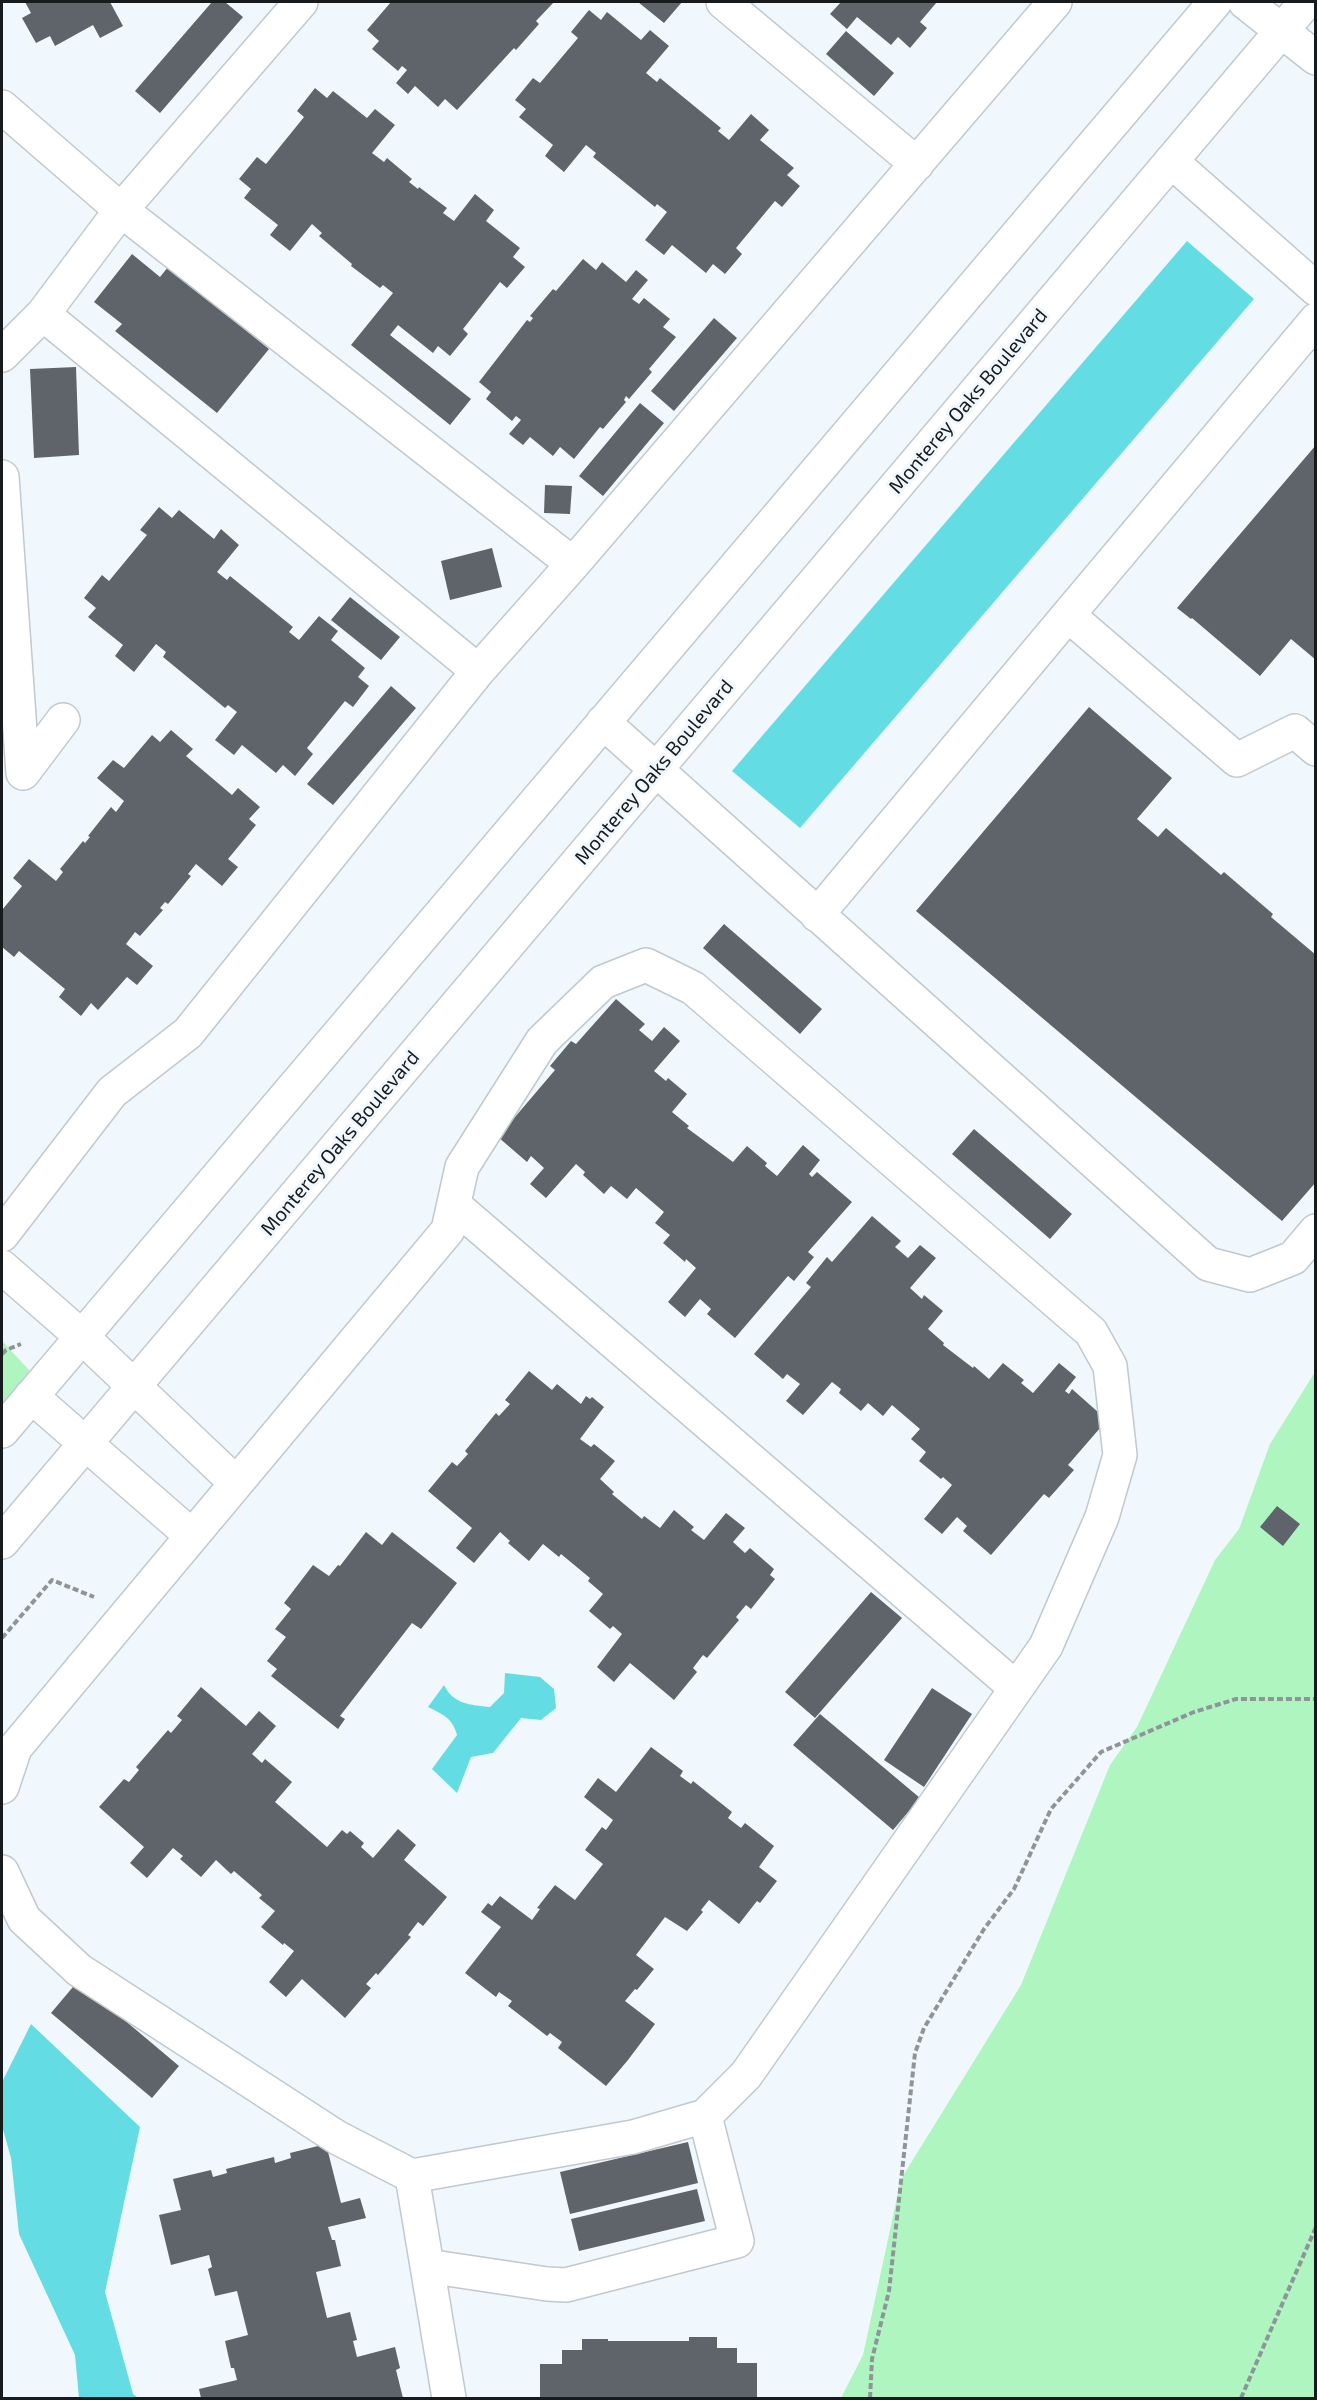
<!DOCTYPE html>
<html>
<head>
<meta charset="utf-8">
<style>
	body { margin:0 }
	#map { position:relative; width:1317px; height:2400px; overflow:hidden; background:#f0f8fe; font-family:"Exo 2",sans-serif }
	canvas { display:block }
	.frame { position:absolute; inset:0; border:3px solid #181b1d; pointer-events:none }
</style>
</head>
<body>
<div id="map">
<canvas width="1317" height="2400"></canvas>
<div class="frame"></div>
</div>
<script>
const c = document.querySelector('canvas').getContext('2d');
c.lineJoin = 'round';
function fillPath(path, color) { c.fillStyle = color; c.fill(path, 'evenodd'); }
function stroke(path, color, width, dash) { c.strokeStyle = color; c.lineWidth = width; c.lineCap = dash ? 'butt' : 'round'; c.setLineDash(dash || []); c.stroke(path); }
function label(font, color, halo, rows, align = 'center') {
  c.font = font + ' "Exo 2",sans-serif'; c.lineWidth = 6; c.setLineDash([]); c.textBaseline = 'middle'; c.strokeStyle = halo; c.fillStyle = color; for (const [text, x, y, turn = 0] of rows) {
    c.save(); c.translate(x, y); c.rotate((+turn || 0) * Math.PI / 180); c.textAlign = isNaN(turn) ? turn : align; if (halo) c.strokeText(text, 0, 0); c.fillText(text, 0, 0); c.restore();
  }
}
const green = new Path2D(`
	M2,1341L30,1371L2,1404Z
	M1315,1372V2398H841L863,2355L901,2179L1021,1985L1110,1765L1137,1727L1215,1560L1239,1529L1270,1444Z`);
const water = new Path2D(`
	M1187,241L1254,299L800,828L732,771Z
	M505,1673L540,1677L554,1689L556,1708L541,1720L521,1718L493,1753L471,1757L457,1793L432,1769L457,1735C453,1718 442,1714 428,1707L444,1685C453,1704 470,1705 490,1707L504,1693Z
	M31,2024L140,2127L105,2292L133,2394L138,2398H79L75,2355L19,2234L11,2158L2,2126V2082Z`);
const building = new Path2D(`
	M25,2H110L123,26L100,38L93,25L55,46L50,36L36,43L22,18L31,13Z
	M212,2H225L243,17L160,113L135,91Z
	M391,2H554L536,21L539,24L516,50L514,48L457,110L445,99L438,107L415,86L408,94L396,83L407,70L402,66L398,71L372,49L379,41L367,30Z
	M638,2H682L664,23Z
	M841,2H937L920,22L927,28L910,48L898,37L891,45L857,17L847,29L830,14Z
	M589,10L601,20L607,12L641,40L650,30L669,46L646,73L657,82L660,78L721,128L718,131L729,140L751,114L769,130L760,140L794,168L787,175L800,186L782,207L775,201L736,248L742,254L725,274L713,264L706,273L672,245L664,255L645,240L667,212L657,204L655,207L593,157L596,153L586,145L564,172L545,156L553,145L519,117L526,109L515,100L533,78L540,83L578,38L571,32Z
	M846,31L894,73L874,96L826,54Z
	M315,88L327,98L333,91L367,118L375,109L395,125L372,153L384,162L387,158L412,179L409,182L418,189L419,187L447,208L443,213L454,221L475,194L494,210L486,221L520,248L513,257L525,267L507,288L500,282L463,329L468,334L450,356L438,346L433,353L398,325L390,335L471,399L450,425L351,345L393,293L383,285L380,288L351,266L352,264L319,236L322,233L312,224L290,251L270,235L278,225L244,198L251,189L239,179L257,157L266,164L304,117L297,111Z
	M132,254L160,277L168,267L269,349L217,413L115,331L122,324L94,302Z
	M583,259L596,270L602,262L626,282L636,270L648,280L632,299L639,304L644,298L670,319L663,327L676,337L649,369L652,372L629,399L626,396L624,400L626,402L603,429L600,427L574,459L560,447L553,456L530,437L523,445L509,434L521,420L516,416L512,421L486,399L491,392L479,382L527,320L530,322L533,318L530,316L553,289L556,291Z
	M714,318L737,338L674,411L651,391Z
	M76,367L79,455L34,458L30,369Z
	M640,403L664,423L603,496L579,476Z
	M1316,445V660L1291,639L1260,676L1192,618L1191,619L1177,608Z
	M545,485L572,486L570,514L544,513Z
	M159,507L172,518L179,510L214,539L221,529L239,545L217,572L227,580L230,576L293,627L289,632L299,640L319,616L338,631L331,640L365,668L358,677L369,686L353,707L345,701L307,748L313,754L295,776L283,765L276,773L242,745L234,755L215,740L237,712L228,705L225,708L163,657L166,652L156,644L134,672L115,656L123,645L88,617L96,608L84,598L102,575L109,581L147,535L140,530Z
	M492,548L502,587L450,600L441,561Z
	M350,597L400,637L381,660L331,620Z
	M391,686L416,708L333,805L307,784Z
	M1089,707L1172,778L1137,819L1158,837L1166,828L1221,875L1224,872L1273,914L1271,917L1316,955V1182L1282,1221L916,911Z
	M171,730L193,749L186,756L232,795L238,788L260,807L249,819L256,825L228,859L238,867L222,886L196,864L188,874L191,876L168,904L165,902L160,908L163,910L140,936L135,932L126,944L153,966L137,985L127,977L98,1010L91,1003L81,1016L59,997L65,989L19,951L14,957L2,947V910L22,886L13,878L29,859L56,881L63,872L60,869L83,841L85,843L90,837L88,836L111,807L116,812L124,801L97,778L113,760L124,768L152,735L160,742Z
	M724,924L822,1009L800,1034L703,948Z
	M616,999L645,1024L639,1030L652,1041L664,1027L680,1041L654,1071L666,1081L668,1078L687,1094L672,1112L689,1126L687,1128L733,1162L747,1146L767,1163L765,1166L777,1176L803,1145L820,1160L809,1174L812,1177L817,1172L852,1202L808,1252L814,1257L794,1281L788,1276L735,1338L707,1314L711,1309L700,1299L685,1317L668,1302L696,1268L686,1259L685,1262L663,1243L670,1235L655,1223L664,1212L636,1188L627,1199L611,1186L604,1194L583,1175L585,1172L576,1164L546,1198L530,1184L544,1168L531,1156L527,1162L498,1137L555,1070L550,1066L571,1041L576,1044Z
	M974,1129L1072,1214L1050,1239L952,1154Z
	M872,1216L901,1241L895,1247L908,1258L920,1245L936,1258L910,1288L922,1299L924,1295L943,1311L928,1329L944,1343L943,1345L973,1368L974,1366L989,1379L1003,1363L1024,1380L1021,1383L1033,1393L1059,1363L1076,1377L1065,1391L1069,1394L1072,1389L1107,1420L1068,1465L1074,1470L1049,1498L1044,1494L991,1555L963,1531L967,1526L957,1517L942,1534L924,1519L952,1485L943,1477L941,1479L919,1461L926,1452L911,1439L920,1429L892,1405L883,1416L868,1403L861,1411L839,1393L841,1389L832,1382L803,1415L786,1401L800,1384L787,1374L783,1379L754,1354L811,1287L806,1283L827,1257L832,1262Z
	M529,1371L552,1390L557,1384L581,1404L586,1396L590,1399L592,1397L604,1407L580,1439L591,1447L594,1444L615,1461L600,1479L614,1492L612,1494L642,1519L644,1516L660,1528L674,1510L694,1527L691,1530L704,1540L726,1513L745,1528L733,1542L745,1553L750,1548L774,1569L770,1575L775,1579L751,1609L746,1605L736,1617L739,1620L707,1658L703,1655L693,1668L697,1672L674,1700L630,1663L614,1682L597,1667L622,1634L613,1626L610,1629L589,1611L603,1594L588,1581L590,1578L561,1554L559,1557L543,1544L529,1561L508,1543L510,1541L500,1532L474,1563L456,1548L472,1528L428,1491L452,1462L457,1466L468,1454L465,1451L496,1413L499,1416L510,1404L505,1400Z
	M1277,1506L1300,1524L1283,1546L1260,1527Z
	M366,1532L382,1545L392,1532L457,1583L421,1629L412,1623L340,1716L345,1719L338,1729L271,1676L277,1669L267,1661L286,1637L275,1629L291,1609L284,1603L313,1565L329,1576L338,1565L340,1566Z
	M871,1592L902,1618L815,1718L785,1692Z
	M201,1687L246,1726L259,1711L276,1726L252,1754L262,1763L265,1759L292,1782L275,1802L327,1847L342,1830L347,1834L350,1831L364,1843L361,1847L373,1858L398,1829L416,1845L404,1860L447,1897L423,1926L418,1922L408,1935L411,1937L378,1975L376,1973L366,1984L371,1988L345,2018L302,1979L286,1997L269,1982L294,1951L284,1943L283,1945L261,1927L275,1911L259,1898L262,1895L234,1871L231,1874L216,1860L201,1877L180,1859L183,1856L173,1848L147,1878L130,1863L144,1847L99,1807L124,1779L129,1782L139,1770L136,1767L168,1730L171,1733L182,1720L177,1716Z
	M932,1688L972,1714L924,1787L884,1760Z
	M820,1714L920,1798L893,1830L793,1745Z
	M651,1747L683,1771L680,1776L691,1784L693,1781L732,1812L728,1818L741,1828L745,1823L774,1846L759,1867L777,1881L760,1903L757,1901L739,1924L709,1900L701,1910L703,1912L687,1931L665,1917L636,1955L654,1969L637,1990L635,1989L625,2001L655,2024L628,2060L606,2086L558,2048L562,2042L550,2033L547,2036L508,2006L512,2001L499,1992L496,1997L465,1973L501,1927L481,1912L488,1903L492,1906L500,1896L532,1920L540,1909L537,1908L555,1885L575,1900L603,1864L585,1850L602,1827L606,1830L613,1820L584,1797L598,1778L616,1792Z
	M78,1981L179,2066L152,2098L51,2013Z
	M688,2142L698,2183L570,2214L560,2172Z
	M326,2144L341,2203L360,2198L366,2218L328,2227L332,2240H335L341,2266L316,2272L327,2318L350,2312L357,2340L353,2341L357,2357L395,2347L400,2368L396,2370L403,2398H201L199,2389L237,2380L234,2368H231L225,2341L248,2335L237,2291L215,2296L208,2269L212,2267L209,2255L171,2265L159,2215L181,2210L173,2179L211,2170L213,2177L227,2173L226,2169L274,2157L275,2163L291,2158L290,2153Z
	M697,2189L705,2221L579,2251L571,2219Z
	M689,2337H717V2348H737V2363H757V2398H540V2364H562V2350H582V2339H608V2341H689Z`);
const path = new Path2D(`
	M2,1354L6,1350L21,1344
	M2,1638L52,1580L94,1597
	M870,2398L872,2359L889,2291L915,2053L924,2028L984,1929L1014,1889L1051,1809L1101,1752L1194,1712L1236,1699H1316
	M1241,2398L1316,2227`);
const minor = new Path2D(`
	M723,2L917,164
	M1245,2L1316,58
	M2,107L121,210L573,564
	M1171,161L1316,289
	M43,314L478,671
	M2,355L43,314L121,210L301,2
	M2,477L23,773L63,720
	M1068,615L1316,320
	M603,722L1208,1264L1250,1275L1293,1258L1316,1231
	M817,915L1068,615L1237,760L1295,731L1316,749
	M454,1205L1016,1688
	M2,1235L112,1092L188,1033L478,671L573,564L1055,2
	M2,1267L81,1336L236,1483
	M31,1396L192,1536
	M2,1431L1215,2
	M2,1542L1306,2
	M2,1787L15,1748L448,1230L462,1167L542,1041L603,982L646,965L693,988L1091,1332L1110,1366L1120,1455L1102,1517L1046,1646L746,2075L705,2116L633,2137L412,2176L338,2138L79,1970L24,1919L2,1872
	M412,2176L449,2398
	M427,2266L547,2284L566,2285L737,2241L705,2116`);
const streetNames = [
	["Monterey Oaks Boulevard",968,401,-50],
	["Monterey Oaks Boulevard",654,772,-50],
	["Monterey Oaks Boulevard",340,1143,-50]
];
fillPath(green, '#aef5c0');
fillPath(water, '#63dde3');
fillPath(building, '#5e646a');
stroke(minor, '#c1c9cf', 36);
stroke(path, '#8f9499', 4, [6, 3]);
stroke(minor, '#fff', 33);
label('20px', '#181b1d', '#f0f8fe', streetNames);
</script>
</body>
</html>
